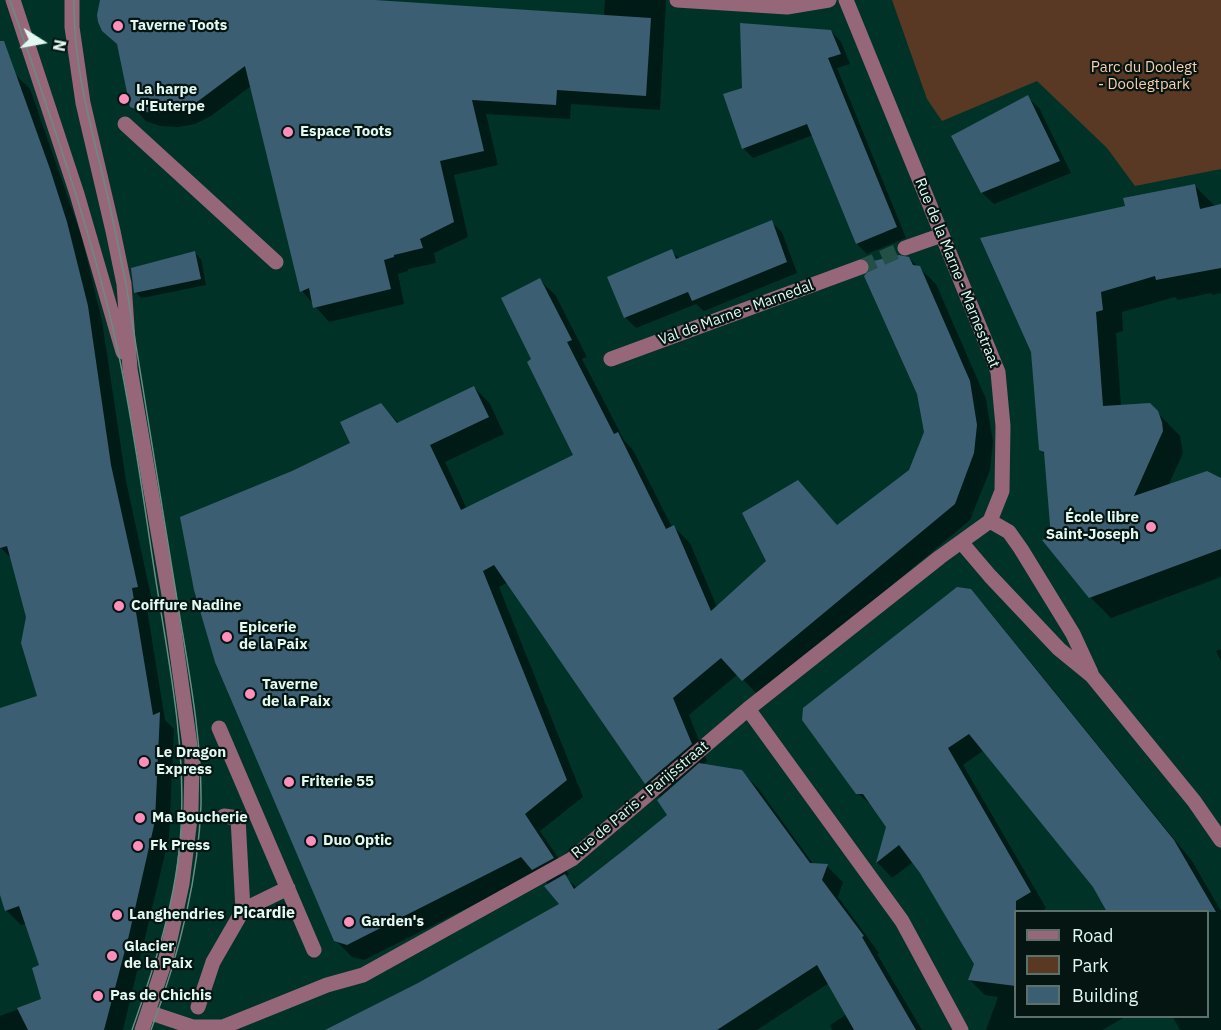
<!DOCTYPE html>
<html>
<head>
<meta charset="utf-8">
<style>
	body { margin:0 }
	#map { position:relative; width:1221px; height:1030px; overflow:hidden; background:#013228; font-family:"IBM Plex Sans",sans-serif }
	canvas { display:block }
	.legend { position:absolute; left:1014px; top:910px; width:195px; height:108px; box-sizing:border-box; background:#051612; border:2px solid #5d716c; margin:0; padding:8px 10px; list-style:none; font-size:18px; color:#e2f9f2 }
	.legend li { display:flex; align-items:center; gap:12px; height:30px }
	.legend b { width:30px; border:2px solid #5d716c }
	.north { position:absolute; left:12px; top:12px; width:60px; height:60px; -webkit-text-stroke:4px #051612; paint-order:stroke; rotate:101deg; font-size:16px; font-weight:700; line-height:24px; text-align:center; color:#e2f9f2 }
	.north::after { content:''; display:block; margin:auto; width:21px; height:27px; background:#e2f9f2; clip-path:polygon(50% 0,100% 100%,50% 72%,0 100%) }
</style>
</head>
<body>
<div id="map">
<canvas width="1221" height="1030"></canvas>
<ul class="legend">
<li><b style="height:8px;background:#956779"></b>Road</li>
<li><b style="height:16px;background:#593924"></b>Park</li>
<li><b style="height:16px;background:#3b5e73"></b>Building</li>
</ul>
<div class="north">N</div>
</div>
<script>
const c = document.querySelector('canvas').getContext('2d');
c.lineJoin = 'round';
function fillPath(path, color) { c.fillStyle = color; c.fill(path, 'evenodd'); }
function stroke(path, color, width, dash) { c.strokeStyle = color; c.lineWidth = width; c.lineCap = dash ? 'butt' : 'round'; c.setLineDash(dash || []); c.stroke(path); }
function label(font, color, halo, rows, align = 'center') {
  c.font = font + ' "IBM Plex Sans",sans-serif'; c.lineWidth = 4.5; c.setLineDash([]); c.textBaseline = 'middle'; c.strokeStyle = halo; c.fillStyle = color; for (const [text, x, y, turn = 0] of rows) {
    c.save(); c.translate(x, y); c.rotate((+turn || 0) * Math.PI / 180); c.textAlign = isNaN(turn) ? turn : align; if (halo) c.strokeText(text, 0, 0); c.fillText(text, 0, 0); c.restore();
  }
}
const green = new Path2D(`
	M892,0H1221V169L1135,186L1107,148L1037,81L942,121L927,99Z`);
const shadow = new Path2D(`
	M103,0H353L604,16L605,0H666L660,110L571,104L570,119L486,114L498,165L454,175L468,237L434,253L436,263L408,269V271L398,274L404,304L329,322L302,291L251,86L211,116L195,124L178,127L160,126L146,121L132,106L118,45Z
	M831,31L841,42L850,64L837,68L906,238L867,254L857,244L813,135L753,158L743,148L744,89Z
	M0,67L15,74L30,89L82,238L102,321L126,481L152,601L146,603L165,720L174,729L169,837L123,1030H0V1016L43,1000L41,966L27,923L21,925L6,910L0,895V709L39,697L27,617L12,559L0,547Z
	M1027,97L1039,108L1071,173L994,204L982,193Z
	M1194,185L1216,207L1221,206V293L1213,295L1211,293L1178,300L1175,297L1122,312L1123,331L1116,333L1121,406L1150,405L1180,436L1183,453L1168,486L1221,478V577L1111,618L1090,597L1052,538L1045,455L1040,449L1126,207Z
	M771,222L782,232L797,273L704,311L696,304L636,328L625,317L671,251L680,259Z
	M195,253L201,259L206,285L142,298L136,293Z
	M909,258L936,284L986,399L993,442L990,470L970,520L759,696L738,674L689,715L707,761L702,765L741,772L758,788L814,865L827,866L843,882L838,897L879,953L877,954L922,1030H832L830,1025L847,1014L829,983L757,1030H330L418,985L561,904L549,885L537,873L364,960L352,957L335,940L292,472L352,444L380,404L399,423L474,387L490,404L504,434L445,462L467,509L575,455L533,360L540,280L556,296L587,357L582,359L624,440L633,450L672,527H674L690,543L717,607L768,561L798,482L838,526L910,471L925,433ZM508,582L647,783L661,798L669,815L577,888L565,877L569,874L540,831L583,797L499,587Z
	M970,590L986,607L1192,861L1221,911V1030H1180L1172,1016H1208V912L1094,886L984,750L963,765L1046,908L1044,910V912H1016V1016H1127L1102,1030H986L998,997L985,995L970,980L976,963L940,903L913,862L892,878L877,862L888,826L876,809L857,793Z
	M1221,649V661L1216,651Z`);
const building = new Path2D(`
	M100,0H375L651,18L646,96L557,90L556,105L472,100L484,151L440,161L454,222L420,239L423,248L394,255V257L384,260L391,289L313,308L309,288L300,292L245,66L197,102L180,110L162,113L144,112L130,107L117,44L102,31L98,22L97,15Z
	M740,23L831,30L841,54L828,58L897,227L856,244L807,124L742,149L723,94L742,88Z
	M0,41H4L50,169L67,222L88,306L111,465L138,587L132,588L153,715L160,712L155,821L129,935L104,1030H28L17,1008L41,999L32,968L39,965L19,906L5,911L0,895V708L37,696L21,643L26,617L7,546L0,548Z
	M1028,95L1060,161L981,193L951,136Z
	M1195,184L1200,209L1221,204V268L1156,280L1155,276L1101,292L1103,310L1096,312L1103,406L1150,403L1158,411L1162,422L1163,431L1134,496L1207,471L1221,478V549L1089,598L1042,540L1051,537L1044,452L1039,450L1031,352L980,238L1125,206L1123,198Z
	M772,220L787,262L692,301L688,292L624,318L607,277L672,249L676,259Z
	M195,251L201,279L134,293L131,268Z
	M899,255L909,257L913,265L920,266L970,381L977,425L974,453L955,504L742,681L721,658L673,698L692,744L645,784L494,565L483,571L567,780L525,814L554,858L532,870L521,857L347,945L334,941L215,662L194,590L180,517L292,471L350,443L340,422L381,403L397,423L474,386L489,417L430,445L461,510L573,455L527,362L531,359L501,298L540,278L572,340L567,342L614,434L618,432L666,529L674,525L711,611L766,561L742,513L798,480L837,525L909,470L924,432L917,394L864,276L870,269L869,262Z
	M957,587L971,589L1174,840L1216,912H1107L1093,887L969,734L948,748L1031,892L1016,901V986L968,980L974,964L920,873L899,845L876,863L886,827L863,794H856L802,720L803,708Z
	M699,763L742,770L810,863L828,864L822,880L864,936L862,937L916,1030H854L817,965L717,1030H325L418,983L559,904L544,886L565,874L574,889L624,850L667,815L657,800Z`);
const minorTunnel = new Path2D(`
	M861,267L905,248`);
const minor = new Path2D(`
	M13,0L77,194L123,352
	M72,0V27L83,103L113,231L124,284L130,369L169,595L192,760L191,810L182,884L166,958L142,1030
	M677,0L787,7L829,0
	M125,124L276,262
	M905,248L942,235
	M611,359L861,267
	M990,521L1009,532L1021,549L1073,634L1091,673
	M961,542L990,576L1059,649L1092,676L1194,801L1221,840
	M748,709L902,921L961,1030
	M219,728L314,950
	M224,816L238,818L243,910
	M198,1007L213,962L243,910L288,888
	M148,1012L193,1027H223L327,985L363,975L572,859L748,709L940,557L990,521L1002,491L1003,426L998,372L846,0`);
const tram = new Path2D(`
	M10,0C50,115 92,231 118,351C134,427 144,504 156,581C169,663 186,746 181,829C177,899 155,965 132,1030
	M74,0C73,64 90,123 105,185C113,218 119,251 126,284C143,387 160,490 176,593C187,663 202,734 201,805C198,883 178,958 151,1030`);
const markers = [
	[118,26,6,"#fe8ebc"],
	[124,99,6,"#fe8ebc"],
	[288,132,6,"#fe8ebc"],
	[1151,527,6,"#fe8ebc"],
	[119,606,6,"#fe8ebc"],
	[227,637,6,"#fe8ebc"],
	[250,694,6,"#fe8ebc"],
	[144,762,6,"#fe8ebc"],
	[289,782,6,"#fe8ebc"],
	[140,818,6,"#fe8ebc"],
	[311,841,6,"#fe8ebc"],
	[138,846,6,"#fe8ebc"],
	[117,915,6,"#fe8ebc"],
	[349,922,6,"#fe8ebc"],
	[112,956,6,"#fe8ebc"],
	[98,996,6,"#fe8ebc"]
];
const poiNames = [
	["Taverne Toots",130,26],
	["La harpe",136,90],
	["d'Euterpe",136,107],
	["Espace Toots",300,132],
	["École libre",1139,518,"right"],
	["Saint-Joseph",1139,535,"right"],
	["Coiffure Nadine",131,606],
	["Epicerie",239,628],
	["de la Paix",239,645],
	["Taverne",262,685],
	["de la Paix",262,702],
	["Le Dragon",156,753],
	["Express",156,770],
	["Friterie 55",301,782],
	["Ma Boucherie",152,818],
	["Duo Optic",323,841],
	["Fk Press",150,846],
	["Langhendries",129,915],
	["Garden's",361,922],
	["Glacier",124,947],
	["de la Paix",124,964],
	["Pas de Chichis",110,996]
];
const parkNames = [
	["Parc du Doolegt",1144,68],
	["- Doolegtpark",1144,85]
];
const streetNames = [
	["Rue de la Marne - Marnestraat",957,273,68],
	["Val de Marne - Marnedal",736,313,-20],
	["Rue de Paris - Parijsstraat",640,800,-40]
];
const neighbourhoodNames = [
	["Picardie",264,913]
];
fillPath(green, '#593924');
fillPath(shadow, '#0007');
fillPath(building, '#3b5e73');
stroke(minorTunnel, '#235046', 15, [15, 8]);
stroke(minor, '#956779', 15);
stroke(tram, '#688d84', 1.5);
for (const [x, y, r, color] of markers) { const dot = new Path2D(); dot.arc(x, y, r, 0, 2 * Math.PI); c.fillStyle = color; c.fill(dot); stroke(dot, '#051612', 2); }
label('bold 15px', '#e2f9f2', '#051612', poiNames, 'left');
label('15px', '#fccdaf', '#051612', parkNames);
label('15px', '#e2f9f2', '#051612', streetNames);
label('bold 16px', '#e2f9f2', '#051612', neighbourhoodNames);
</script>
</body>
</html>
